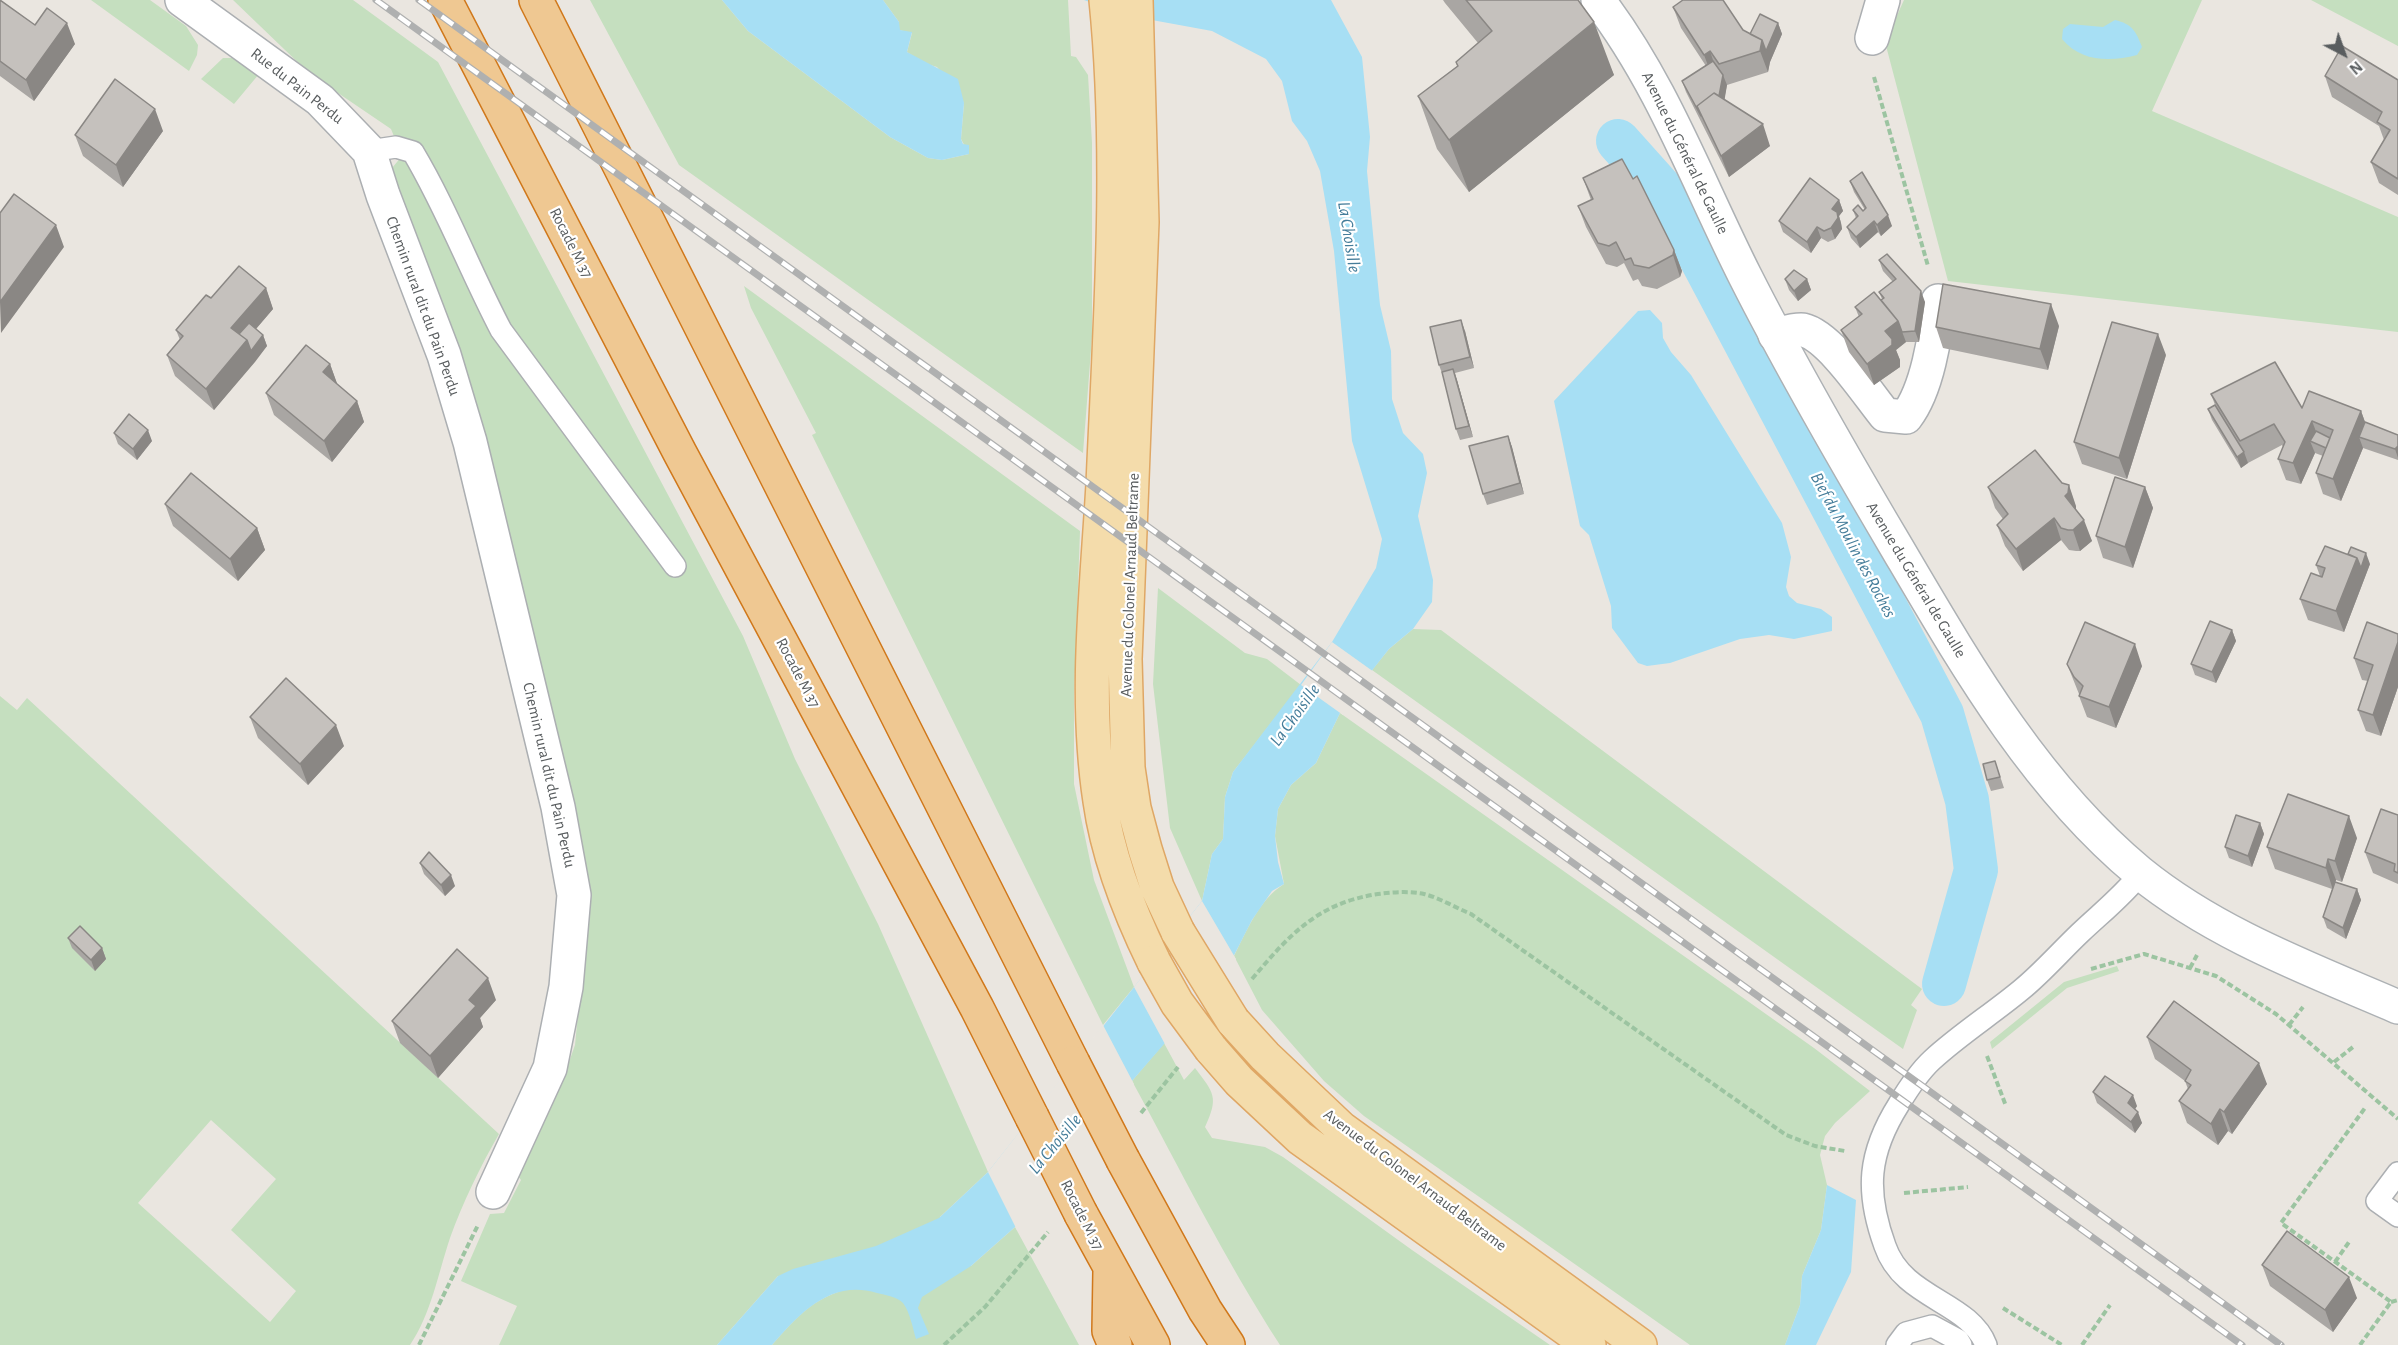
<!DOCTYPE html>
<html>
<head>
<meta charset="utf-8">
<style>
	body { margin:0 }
	#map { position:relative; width:2398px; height:1345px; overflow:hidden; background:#eae6e0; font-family:"Alegreya Sans",sans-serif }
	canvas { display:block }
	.north { position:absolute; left:2314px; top:24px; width:60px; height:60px; -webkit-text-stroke:4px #fff; paint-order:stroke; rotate:139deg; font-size:16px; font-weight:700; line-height:24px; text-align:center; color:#595d5f }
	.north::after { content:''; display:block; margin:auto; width:21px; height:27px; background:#595d5f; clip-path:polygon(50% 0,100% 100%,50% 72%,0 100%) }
</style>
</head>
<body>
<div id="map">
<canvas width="2398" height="1345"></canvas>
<div class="north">N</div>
</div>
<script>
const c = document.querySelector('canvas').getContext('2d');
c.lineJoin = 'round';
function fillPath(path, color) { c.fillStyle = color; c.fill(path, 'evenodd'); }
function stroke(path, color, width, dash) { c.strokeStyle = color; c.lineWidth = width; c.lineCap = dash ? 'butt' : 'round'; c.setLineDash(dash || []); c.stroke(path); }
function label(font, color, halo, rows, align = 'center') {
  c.font = font + ' "Alegreya Sans",sans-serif'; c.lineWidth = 4.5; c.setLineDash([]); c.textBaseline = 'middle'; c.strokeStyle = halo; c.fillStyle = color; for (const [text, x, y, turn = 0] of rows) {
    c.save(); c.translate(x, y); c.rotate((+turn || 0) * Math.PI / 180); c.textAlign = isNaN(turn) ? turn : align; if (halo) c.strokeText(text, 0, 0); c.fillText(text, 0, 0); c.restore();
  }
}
const green = new Path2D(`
	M91,0H150L186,26L198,45L197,55L189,71Z
	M233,0H353L438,62L743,636L795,759L878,924L985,1165L988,1172L940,1217L971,1266L1015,1227L1079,1345H772C792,1322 809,1302 838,1292L778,1276L717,1345H499L517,1306L461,1281L490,1214L504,1213L521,1180L512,1168L569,1062L575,1045L581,982L406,211L392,168L402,156L391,129L310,74Z
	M590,0H722L748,31L890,137L928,158L942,160L969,154L961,139L964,103L937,67L924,63L907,52L912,33L899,30V22L883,0H1068L1071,56L1076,57L1088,75L1092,143V337L1083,453L679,165Z
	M1904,0H2202L2152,111L2398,217V332L1948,281L1885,42Z
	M2311,0H2398V46Z
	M223,58H232L259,74L234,104L201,79Z
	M744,286L1080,531L1074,696V784L1094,880L1134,987L1103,1025L812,435L816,433L751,308Z
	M1158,588L1245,653L1267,659L1301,685L1233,772L1225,797L1223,839L1212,854L1202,901L1170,828L1153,684Z
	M1413,629L1441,630L1922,989L1911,1005L1917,1010L1903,1049L1372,670L1389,649Z
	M0,696L17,710L27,698L499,1134C480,1167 463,1202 450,1238C438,1274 431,1314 410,1345H0ZM211,1120L276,1179L231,1230L296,1291L270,1322L138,1203Z
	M1340,713L1814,1048L1870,1091L1835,1123L1825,1136L1820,1155L1827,1185L1821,1230L1802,1276L1800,1305L1785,1345H1690L1364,1116L1324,1081L1262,1010L1234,956C1247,930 1259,900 1284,884L1275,836L1278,809L1291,785L1316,763Z
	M2117,966L2119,971L2067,988L1992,1049L1990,1042L2064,982Z
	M1164,1043L1184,1080L1195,1068C1214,1093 1219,1097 1205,1127L1212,1138L1265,1147L1283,1157L1412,1250L1550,1345H1280C1224,1258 1181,1171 1132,1081Z`);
const water = new Path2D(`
	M722,0H883L899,22L900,30L912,32L907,52L958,79L964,103L961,139L963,144L969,145V154L942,160L928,158L890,137L748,31Z
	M1084,0H1331L1362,57L1370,137L1367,171L1373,234L1380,305L1391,351L1392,399L1403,433L1423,454L1427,473L1418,516L1433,580L1432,602L1413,629L1389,649L1359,687L1340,713L1316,763L1291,785L1278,809L1275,836L1278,862L1284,884L1272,891L1252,920L1224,975L1132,1081L1053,1185L1015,1227L971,1266L922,1297L918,1308L929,1334L916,1339C913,1329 910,1312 903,1303C898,1297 885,1295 877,1293C831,1279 800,1313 772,1345H717L778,1276L793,1269L876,1246L939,1218L988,1172L1202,901L1212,854L1223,839L1225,797L1233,772L1332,642L1376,568L1382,539L1352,441L1334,251L1320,171L1307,141L1292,121L1282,81L1266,59L1212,31L1130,16Z
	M2115,20C2132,24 2136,31 2142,47L2137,55C2110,62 2081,62 2062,39L2063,29L2070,24L2103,27Z
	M1650,310L1662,323L1663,338L1671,352L1691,375L1782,523L1791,557L1786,587L1789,596L1797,603L1821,609L1832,617V631L1794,639L1769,635L1740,639L1670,663L1647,666L1638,663L1612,628L1611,606L1589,535L1580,526L1554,401L1638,311Z
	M1827,1185L1856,1200L1851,1272L1816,1345H1785L1800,1305L1802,1276L1821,1230Z`);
const pier = new Path2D(`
	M1332,642L1374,672L1343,715L1301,685Z
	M1202,901L1236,959L1227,977L1166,1046L1134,987Z
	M1103,1025L1134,1084L1055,1186L1017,1230L988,1172Z`);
const canal = new Path2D(`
	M1618,141L1669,198L1942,714L1967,800L1976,870L1944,984`);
const path = new Path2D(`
	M1874,77L1928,266
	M2190,968L2197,955
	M2091,969L2144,954L2216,976L2276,1014L2398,1119
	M1252,979C1290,934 1318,903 1378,894C1393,892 1410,891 1424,894C1440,898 1456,908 1471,914L1786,1135L1815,1146L1845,1151
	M2289,1025L2303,1007
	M1987,1056L2006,1106
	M2334,1062L2353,1047
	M1141,1113L1178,1067
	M1904,1193L1968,1187
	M2335,1262L2349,1242
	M2391,1302L2398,1300
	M2003,1308L2062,1345
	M419,1345L478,1225
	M944,1345L985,1307L1048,1232
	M2082,1345L2110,1305
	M2360,1345L2391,1302L2281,1223L2365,1108`);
const lane = new Path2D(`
	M369,151L396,147L413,152C447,209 470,271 501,330L675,566
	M2398,1173L2377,1201L2398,1216
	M1897,1345L1906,1333L1932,1326L1958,1340L1961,1345
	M1986,1345C1969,1301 1903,1299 1885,1246C1865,1191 1868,1153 1899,1104C1908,1089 1919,1072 1932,1060C1959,1035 1992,1014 2021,990C2042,973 2060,952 2080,933C2101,913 2123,896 2141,873`);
const street = new Path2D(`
	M182,0L320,100L369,151L383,195L444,355L470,442L558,807L574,895L566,987L550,1068L493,1192
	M1872,38L1883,0
	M1775,335C1783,333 1795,329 1803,330C1830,336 1867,393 1885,415L1906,417C1927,390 1936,336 1938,301`);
const secondary = new Path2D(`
	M1598,0C1662,83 1698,183 1745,276C1791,367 1842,455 1894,543C1963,660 2033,784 2139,872C2215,934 2310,969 2398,1007`);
const primary = new Path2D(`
	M1106,0C1122,158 1110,325 1103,484C1097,588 1084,697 1100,801C1108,858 1129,911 1154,962
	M1136,0L1142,222L1125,659L1128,768L1134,808L1145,849L1157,887L1178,932
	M1233,1021L1265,1056L1341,1128L1640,1345
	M1211,1049L1239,1081L1300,1138L1589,1345`);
const highway = new Path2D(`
	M445,0L680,453L977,1008L1032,1117
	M536,0L1073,1063
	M1123,1160L1205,1310L1228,1345
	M1081,1214L1153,1345
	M1110,1271L1109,1331L1115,1345`);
const rail = new Path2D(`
	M376,0L2242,1345
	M419,0L2281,1345`);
const primaryBridge = new Path2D(`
	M1178,932L1233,1021
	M1154,962L1177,1003L1211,1049`);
const highwayBridge = new Path2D(`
	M1073,1063L1123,1160
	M1032,1117L1081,1214`);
const wall = new Path2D(`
	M0,0L35,25L75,44L34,101L0,76Z
	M1443,0H1578L1614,75L1469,192L1437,149L1418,96L1457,66L1456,62L1478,43L1445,3Z
	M1673,7L1743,30L1750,34L1778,23L1782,34L1770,62L1768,72L1727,85L1724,100L1770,146L1729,177L1686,92L1682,81L1706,66L1681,28Z
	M2325,76L2398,80V195L2379,183L2371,162L2384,140L2379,126L2332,97Z
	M163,131L123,187L83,156L75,135Z
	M1583,178L1674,250L1682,271L1680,277L1657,289L1642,286L1638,279L1633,281L1624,263L1617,267L1606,264L1586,227L1578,206L1591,200Z
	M1850,181L1892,226L1881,236L1878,232L1860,248L1851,238L1847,227L1856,218L1853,210L1863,211L1865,210L1854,192Z
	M1839,200L1843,211L1839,216L1841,223L1842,229L1835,239L1828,242L1821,238L1811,253L1783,232L1779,221Z
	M1879,260L1925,302L1919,342H1906L1896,350L1900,360V367L1874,385L1849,352L1841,330L1859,317L1855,307L1881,300L1882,299L1879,292L1893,282L1883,271Z
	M1785,279H1807L1811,290L1798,301L1789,290Z
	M266,288L273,309L256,329L263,335L267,346L214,410L175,376L167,355L180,340L176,330L211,298Z
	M2059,326L2048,370L1943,348L1936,327Z
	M1465,331L1474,368L1455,373L1473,437L1460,440L1456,429L1443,376L1439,365Z
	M2166,355L2127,479L2082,464L2074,442Z
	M330,364L337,384L357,401L364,422L332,462L274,415L266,393Z
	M2211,394L2302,408L2361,411L2365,422L2398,435V460L2363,448L2341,501L2323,494L2316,473L2323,456L2315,453L2301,484L2286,480L2278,459L2283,447L2282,445L2248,463L2241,468L2212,420L2208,409L2215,405Z
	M114,433L152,441L137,460L118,444Z
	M1508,436L1512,447L1524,494L1487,505L1483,494Z
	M1988,487L2076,506V510L2092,541L2080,551H2076L2069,550L2061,540L2023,571L2005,546L1997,525L2003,519L1995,508Z
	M2145,487L2153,508L2133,568L2103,558L2096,536Z
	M165,504L257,528L265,550L238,581L173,526Z
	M2370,564L2344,632L2308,620L2300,599L2320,576L2316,565Z
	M2232,630L2236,641L2216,683L2195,675L2191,664Z
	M2398,634V687L2381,736L2366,731L2358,710L2368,681L2362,680L2354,658Z
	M2067,664L2142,666L2116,728L2087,717L2079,696V694Z
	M250,717L344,746L308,785L258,738Z
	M1995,761L2004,788L1991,791L1987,780Z
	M2398,815V884L2373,873L2365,852Z
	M2260,823L2264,834L2252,867L2229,858L2225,847Z
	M2357,838L2342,882L2336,880L2335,882L2357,889L2361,900L2346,939L2327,928L2323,917L2332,889L2275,869L2267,847Z
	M420,863L455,886L445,896L424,874Z
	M68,938L102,948L106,959L95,971L72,948Z
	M496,1000L480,1018L483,1027L438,1078L400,1043L392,1021Z
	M2147,1037L2267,1084L2232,1134L2228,1131L2218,1145L2187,1123L2179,1101L2188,1089L2185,1081L2155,1059Z
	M2093,1092L2137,1106L2135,1109L2142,1123L2135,1133L2097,1103Z
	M2262,1265L2357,1298L2333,1332L2270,1286Z`);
const shadedWall = new Path2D(`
	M1594,22L1614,75L1469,192L1449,140Z
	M67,23L75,44L34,101L26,80Z
	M1778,23L1782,34L1770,62L1766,51Z
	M1762,40L1770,62L1768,72L1760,51Z
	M1710,51L1717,72L1712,76L1704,55Z
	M1723,75L1727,85L1722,115L1707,126Z
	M155,109L163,131L123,187L116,165Z
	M1763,124L1770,146L1729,177L1721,156Z
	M1839,200L1843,211L1839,216L1841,223L1842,229L1835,239L1831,228L1832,209Z
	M1888,215L1892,226L1881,236L1877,225Z
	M1874,221L1878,232L1860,248L1856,237Z
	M56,225L64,247L1,333L0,302Z
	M1817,227L1821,238L1811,253L1807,242Z
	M1674,250L1682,271L1680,277L1673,255Z
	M1807,279L1811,290L1798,301L1794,291Z
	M266,288L273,309L243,344L231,328Z
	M1921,291L1925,302L1919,342L1915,331Z
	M2051,304L2059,326L2048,370L2040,349Z
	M1461,320L1465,331L1474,368L1470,357Z
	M1898,321L1906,342L1896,350L1900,360V367L1874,385L1867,364L1885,331Z
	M2158,334L2166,355L2127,479L2119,458Z
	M263,335L267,346L255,362L251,351Z
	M247,340L255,362L214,410L206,389Z
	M330,364L338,386L323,372Z
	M1453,369L1457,380L1473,437L1469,426Z
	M357,401L364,422L332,462L324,441Z
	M2361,411L2369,433L2359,437L2363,448L2341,501L2333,479Z
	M2312,421L2320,442L2310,441L2315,453L2301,484L2293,463Z
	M148,430L152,441L137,460L133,449Z
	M1508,436L1512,447L1524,494L1520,483Z
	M2398,446V458L2395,449Z
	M2244,452L2248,463L2241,468L2237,457Z
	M2069,485L2076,506V514L2065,496Z
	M2145,487L2153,508L2133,568L2125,547Z
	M2054,518L2061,540L2023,571L2016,549Z
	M2084,520L2092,541L2080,551L2073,530Z
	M257,528L265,550L238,581L230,559Z
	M2366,553L2370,564L2344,632L2336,611L2357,558Z
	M2232,630L2236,641L2216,683L2212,672Z
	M2398,642V687L2381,736L2373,715Z
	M2135,644L2142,666L2116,728L2109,707Z
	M336,725L344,746L308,785L300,764Z
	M2349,816L2357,838L2342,882L2335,861Z
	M2260,823L2264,834L2252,867L2248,856Z
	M2328,859L2336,880L2333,890L2326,868Z
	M451,875L455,886L445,896L441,885Z
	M2357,889L2361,900L2346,939L2343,928Z
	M102,948L106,959L95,971L91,960Z
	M488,978L496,1000L480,1018L483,1027L438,1078L430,1056L469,1000Z
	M2259,1063L2267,1084L2232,1134L2224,1112Z
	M2133,1095L2137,1106L2132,1114L2128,1103Z
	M2220,1109L2228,1131L2218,1145L2211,1124Z
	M2138,1112L2142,1123L2135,1133L2131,1122Z
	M2349,1277L2357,1298L2333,1332L2325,1310Z`);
const building = new Path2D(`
	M0,0L35,25L47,8L67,23L26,80L0,61Z
	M1466,0H1578L1594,22L1449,140L1418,96L1458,66L1456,62L1492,31Z
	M1683,0H1723L1743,30L1762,40L1760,51L1719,64L1710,51L1704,55L1673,7Z
	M1760,14L1778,23L1766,51L1762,40L1750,34Z
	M2342,46L2398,80V179L2371,162L2390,130L2377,122L2382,112L2325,76Z
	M1713,61L1723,75L1719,96L1714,93L1697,106L1701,116L1682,81Z
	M115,79L155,109L116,165L75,135Z
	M1714,93L1763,124L1721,156L1697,106Z
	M1622,159L1633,179L1637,176L1674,250L1673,255L1649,268L1634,265L1631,258L1625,260L1616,242L1609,246L1598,243L1578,206L1593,199L1583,178Z
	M1862,172L1888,215L1877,225L1874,221L1856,237L1847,227L1858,216L1853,210L1858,205L1863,211L1866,208L1850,181Z
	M1810,178L1839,200L1832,209L1837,212L1838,218L1831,228L1824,231L1817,227L1807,242L1779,221Z
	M14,194L56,225L0,302V213Z
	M1887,254L1921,291L1915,331L1902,332L1898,321L1881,300L1884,298L1879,292L1896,279L1879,260Z
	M239,266L266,288L231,328L247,340L206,389L167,355L183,336L176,330L206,295L211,298Z
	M1794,270L1807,279L1794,291L1785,279Z
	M1943,284L2051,304L2040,349L1936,327Z
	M1874,292L1898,321L1885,331L1892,339V345L1867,364L1841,330L1862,314L1855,307Z
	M1461,320L1470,357L1439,365L1430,327Z
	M2112,322L2158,334L2119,458L2074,442Z
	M249,323L263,335L251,351L247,340L239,334Z
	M306,345L330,364L323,372L357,401L324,441L266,393Z
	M2275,362L2302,408L2309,391L2361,411L2333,479L2316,473L2333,430L2312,421L2293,463L2278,459L2285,442L2274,424L2240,441L2211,394Z
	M1453,369L1469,426L1456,429L1442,372Z
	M2215,405L2244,452L2237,457L2208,409Z
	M129,414L148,430L133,449L114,433Z
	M2365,422L2398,435V446L2395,449L2359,437Z
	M2316,431L2330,438L2326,448L2310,441Z
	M1508,436L1520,483L1483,494L1469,446Z
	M2035,450L2062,483L2069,485L2068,493L2065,496L2084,520L2073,530H2068L2061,528L2054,518L2016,549L1997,525L2008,514L1988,487Z
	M191,473L257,528L230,559L165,504Z
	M2115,477L2145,487L2125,547L2096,536Z
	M2325,546L2357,558L2336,611L2300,599L2311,573L2322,577L2325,568L2316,565Z
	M2351,547L2366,553L2361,568L2357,558L2348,554Z
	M2210,621L2232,630L2212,672L2191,664Z
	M2085,622L2135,644L2109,707L2079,696L2083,686L2074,677L2067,664Z
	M2367,622L2398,634V642L2373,715L2358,710L2373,665L2354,658Z
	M286,678L336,725L300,764L250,717Z
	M1995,761L2000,777L1987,780L1983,764Z
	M2288,794L2349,816L2335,861L2328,859L2326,868L2267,847Z
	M2381,809L2398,815V873L2394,871L2395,864L2365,852Z
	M2236,815L2260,823L2248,856L2225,847Z
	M429,852L451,875L441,885L420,863Z
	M2335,882L2357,889L2343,928L2323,917Z
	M80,926L102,948L91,960L68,938Z
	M457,949L488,978L469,1000L476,1006L430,1056L392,1021Z
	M2174,1001L2259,1063L2224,1112L2220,1109L2211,1124L2179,1101L2191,1085L2185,1081L2191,1070L2147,1037Z
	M2105,1076L2133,1095L2128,1103L2138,1112L2131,1122L2093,1092Z
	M2287,1231L2349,1277L2325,1310L2262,1265Z`);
const streetNames = [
	["Rue du Pain Perdu",297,86,38],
	["Avenue du Général de Gaulle",1685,153,64],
	["Rocade M 37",571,243,63],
	["Chemin rural dit du Pain Perdu",423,306,70],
	["Avenue du Général de Gaulle",1916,580,59],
	["Avenue du Colonel Arnaud Beltrame",1130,585,-88],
	["Rocade M 37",798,673,62],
	["Chemin rural dit du Pain Perdu",549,775,77],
	["Avenue du Colonel Arnaud Beltrame",1415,1180,37],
	["Rocade M 37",1082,1215,63]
];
const waterNames = [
	["La Choisille",1349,237,81],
	["Bief du Moulin des Roches",1853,545,62],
	["La Choisille",1295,715,-54],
	["La Choisille",1055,1144,-50]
];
fillPath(green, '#c5dfbf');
fillPath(water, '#a7dff4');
fillPath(pier, '#eae6e0');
stroke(canal, '#a7dff4', 44);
stroke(lane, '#acafb2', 24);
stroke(street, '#acafb2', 36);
stroke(secondary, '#adb1b4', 36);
stroke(primary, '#dfa765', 36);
stroke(highway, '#d0781b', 36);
stroke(path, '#9cc4a1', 4, [6, 3]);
stroke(lane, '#fff', 21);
stroke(street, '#fff', 33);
stroke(secondary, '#fff', 33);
stroke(primary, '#f4dcab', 33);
stroke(highway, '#efc892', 33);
stroke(rail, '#afb0b0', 7);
stroke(rail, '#fff', 4.5, [14]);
stroke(primaryBridge, '#dfa765', 36, []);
stroke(highwayBridge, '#d0781b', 36, []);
stroke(primaryBridge, '#f4dcab', 33);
stroke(highwayBridge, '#efc892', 33);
fillPath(wall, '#a9a6a3');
fillPath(shadedWall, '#8a8784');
fillPath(building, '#c5c1bd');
stroke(building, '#8a8784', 1.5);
label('16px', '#595d5f', '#fff', streetNames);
label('italic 18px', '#457d9a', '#fff', waterNames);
</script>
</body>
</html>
